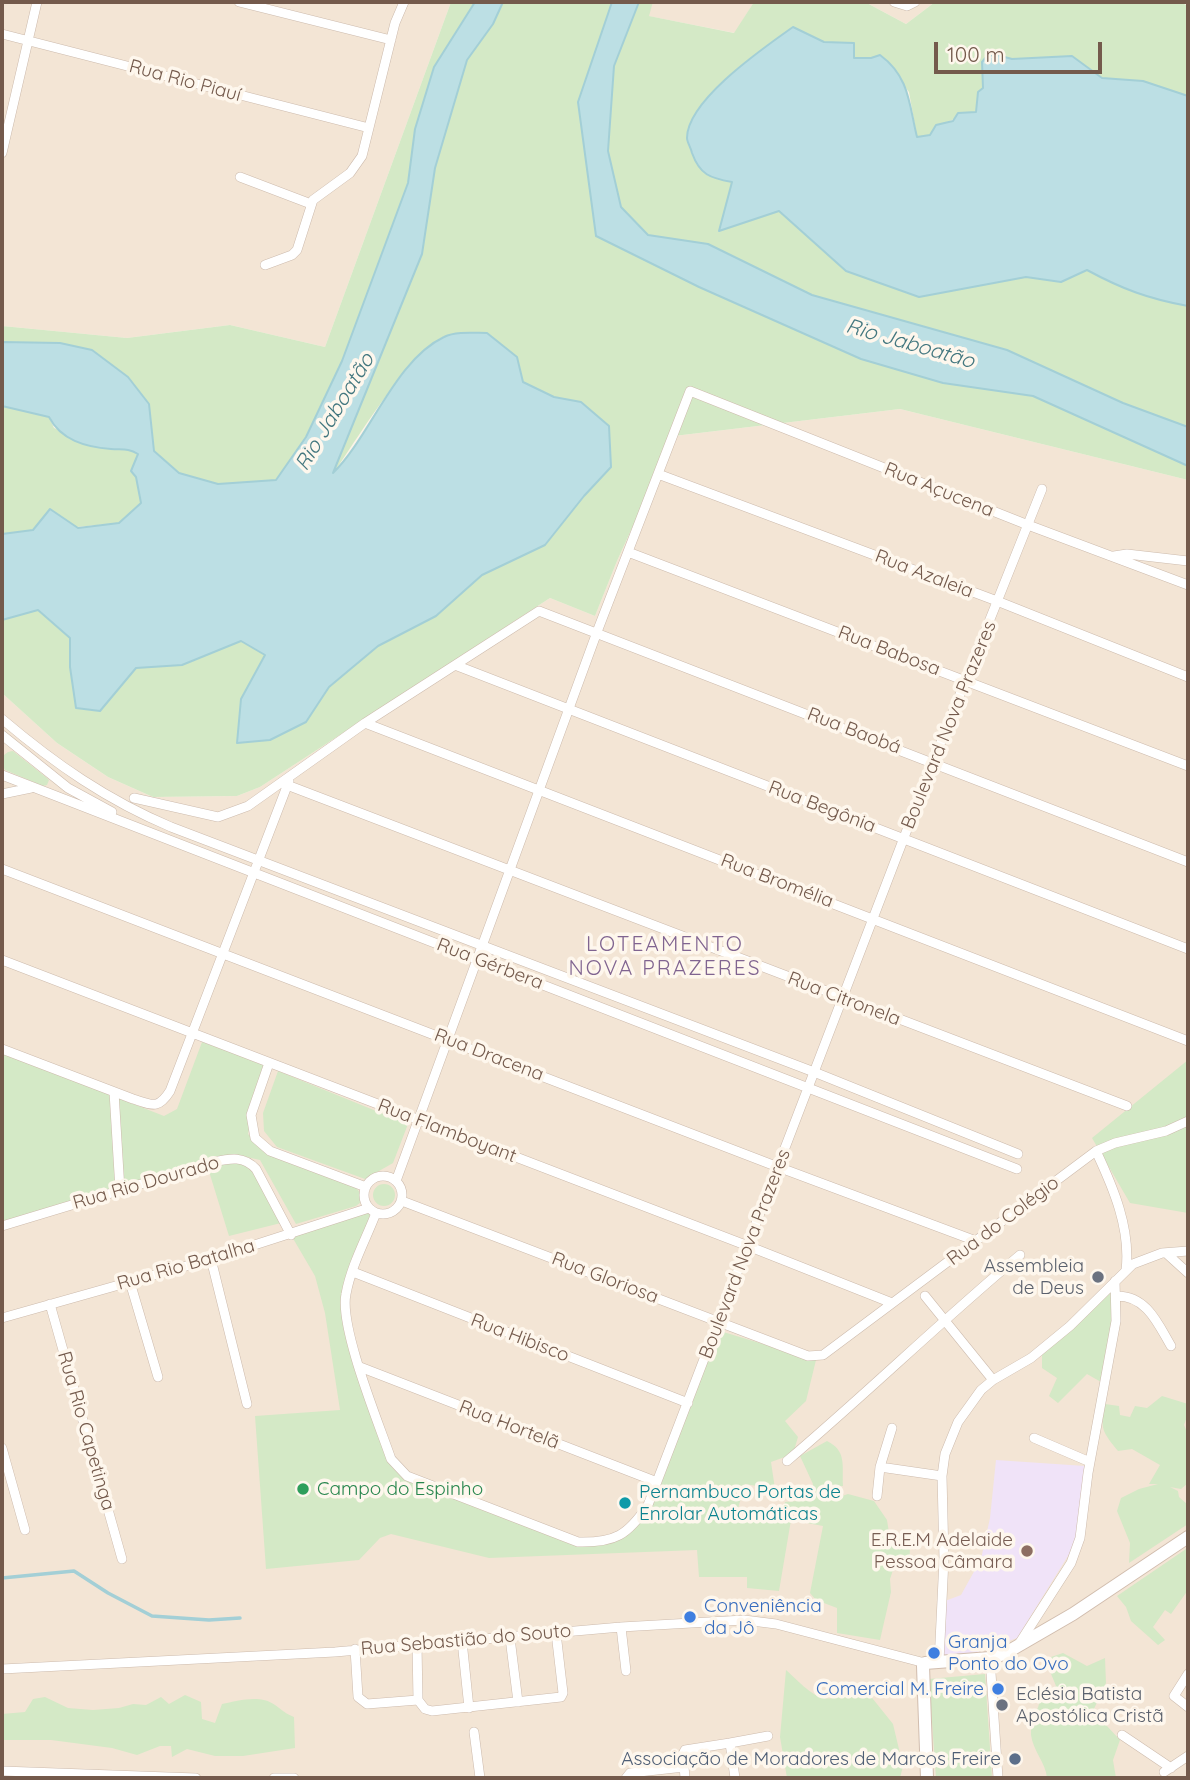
<!DOCTYPE html>
<html>
<head>
<meta charset="utf-8">
<style>
	body { margin:0 }
	#map { position:relative; width:1190px; height:1780px; overflow:hidden; background:#fbf3e7; font-family:Quicksand,sans-serif }
	canvas { display:block }
	.frame { position:absolute; inset:0; border:4px solid #745a4c; pointer-events:none }
	.scale { position:absolute; left:934px; top:42px; width:168px; height:32px; box-sizing:border-box; border:4px solid #745a4c; border-top:0; padding-left:9px; font-size:21px; line-height:24px; white-space:nowrap; color:#745a4c; -webkit-text-stroke:5px #fef7ed; paint-order:stroke }
</style>
</head>
<body>
<div id="map">
<canvas width="1190" height="1780"></canvas>
<div class="frame"></div>
<div class="scale">100 m</div>
</div>
<script>
const c = document.querySelector('canvas').getContext('2d');
c.lineJoin = 'round';
function fillPath(path, color) { c.fillStyle = color; c.fill(path, 'evenodd'); }
function stroke(path, color, width, dash) { c.strokeStyle = color; c.lineWidth = width; c.lineCap = dash ? 'butt' : 'round'; c.setLineDash(dash || []); c.stroke(path); }
function label(font, color, halo, rows, align = 'center') {
  c.font = font + ' Quicksand,sans-serif'; c.lineWidth = 7; c.setLineDash([]); c.textBaseline = 'middle'; c.strokeStyle = halo; c.fillStyle = color; for (const [text, x, y, turn = 0] of rows) {
    c.save(); c.translate(x, y); c.rotate((+turn || 0) * Math.PI / 180); c.textAlign = isNaN(turn) ? turn : align; if (halo) c.strokeText(text, 0, 0); c.fillText(text, 0, 0); c.restore();
  }
}
const residential = new Path2D(`
	M2,2H451L325,347L230,325L127,338L2,326Z
	M653,2H754L735,33L648,16Z
	M865,2H935L906,24Z
	M900,409L1188,480V1778H2V693L57,743L108,777L153,797L237,796L260,787L550,598L595,616L617,561L674,436Z`);
const education = new Path2D(`
	M996,1460L1085,1466L1076,1543L1017,1638L967,1656L942,1657L945,1601L961,1595L981,1559L990,1518Z`);
const green = new Path2D(`
	M451,2H475L434,67L415,129L408,183L342,361L306,437L276,480L218,484L179,473L154,451L149,404L128,377L92,350L60,343L2,342V326L127,338L230,325L325,347Z
	M503,2H612L578,102L596,236L699,287L943,383L1033,396L1188,466V480L900,409L674,436L617,561L595,616L550,598L260,787L237,796L153,797L108,777L57,743L2,693V620L38,610L70,638V667L136,668L182,665L241,640L265,655L241,699L237,743L270,740L306,722L329,687L378,646L436,616L482,575L545,545L584,496L581,402L554,397L522,382L517,357L487,333C475,333 460,332 449,335C414,343 353,446 331,477L422,254L435,168L467,60L493,24Z
	M639,2H653L649,16L734,33L754,2H865L906,24L935,2H1180L1188,6V96L1143,81L1102,78L1072,56L1012,59L997,55L982,62L983,88L978,92L977,112C962,114 951,122 937,125L930,135L917,137L909,92L880,55L871,58H853V43L824,42L793,27L732,182L719,230L779,211L846,271L919,297L1026,277L1061,282L1087,270C1121,289 1150,299 1188,306V427L1123,403L1007,350L812,295L708,244L648,235L621,207L608,151L614,66Z
	M2,406L49,417L54,428L110,449H129L138,454L134,466L141,503L119,523L2,534Z
	M13,751L47,778L49,780L47,785L43,786L5,770C0,761 2,752 13,751Z
	M202,1042L265,1064L248,1134L266,1152L355,1186L360,1193L361,1202L356,1206L296,1224L260,1160L242,1156L235,1158L249,1162L285,1222L229,1236L207,1165L122,1186L118,1098L164,1116L177,1109Z
	M2,1049L114,1092L120,1190L2,1226Z
	M1188,1060V1213L1130,1203L1092,1138Z
	M278,1071L408,1124L393,1163L365,1179L277,1147L264,1131L263,1113Z
	M373 1195a11 11 0 1 1 22 0a11 11 0 1 1-22 0Z
	M369,1208L372,1211L345,1295L348,1326L398,1469L578,1542H598L635,1525L720,1331L816,1360L806,1401L785,1421L798,1437L793,1454L771,1462L775,1489L745,1484L737,1512L770,1521L774,1509L782,1511L785,1502L810,1500L813,1484L800,1456L827,1441C847,1451 842,1465 843,1486L828,1487L827,1501L848,1494L874,1501L887,1520L890,1539L910,1547L909,1570L894,1567L890,1579L891,1592L880,1640L837,1633V1608L816,1600L810,1593L823,1526L791,1520L779,1591L747,1588V1577H699L697,1550L489,1558L391,1534L380,1538L359,1560L266,1569L255,1416L340,1410L325,1313L315,1276L291,1235Z
	M1111,1292L1115,1301L1101,1382L1087,1374L1058,1403L1049,1396L1057,1378L1042,1368V1355Z
	M1162,1396L1188,1404V1414L1184,1425L1188,1434V1483L1181,1489L1170,1487L1178,1491L1179,1497L1188,1505V1524L1129,1563L1130,1543L1117,1511L1121,1498L1139,1489L1158,1484H1149L1160,1465L1132,1449L1118,1451C1102,1431 1100,1429 1105,1404L1119,1406L1120,1415L1130,1417L1135,1406L1147,1408Z
	M1186,1549H1188V1590L1171,1614L1165,1610L1153,1627L1165,1640L1158,1645L1131,1621L1126,1607L1117,1596Z
	M1063,1653L1087,1666L1105,1658L1106,1683L1093,1711L1120,1740L1113,1760L1116,1778H1047C1046,1763 1033,1751 1031,1735C1030,1723 1039,1709 1041,1696L1056,1686L1045,1659Z
	M786,1670C815,1697 825,1711 861,1684L893,1724L903,1766L900,1778H787L780,1737Z
	M985,1674L992,1778H936L929,1679Z
	M185,1695L201,1702L202,1719L215,1723L222,1704C238,1701 260,1694 275,1705C282,1710 286,1714 294,1717L295,1748L243,1756H215L187,1749L172,1757L171,1746H160L137,1755L112,1748L51,1740H2V1714L25,1712L33,1699L45,1697L68,1708L93,1710L119,1708L133,1704L146,1705L161,1697L169,1704Z`);
const water = new Path2D(`
	M475,2H503L493,24L467,60L435,168L422,254L333,473C370,437 395,360 444,337C456,331 474,333 487,333L517,357L523,382L554,397L581,402L609,426L611,467L584,496L545,545L482,575L436,616L378,646L329,687L306,722L270,740L237,743L241,699L265,655L241,641L182,665L136,668L100,711L76,708L70,667V638L38,610L2,620V534L33,530L50,509L78,528L119,523L141,503L136,477L131,471L138,454C128,448 122,450 111,449C85,447 61,440 49,417L2,406V342L60,343L92,350L128,377L149,404L154,451L179,473L218,484L276,480L306,437L342,361L408,183L415,129L434,67Z
	M612,2H639L614,66L608,151L621,207L648,235L708,244L812,295L1007,350L1123,403L1188,427V466L1033,396L943,383L861,359L699,287L596,236L578,102Z
	M793,27L824,42L854,43V58H871L880,55C910,77 909,105 917,137L930,135L936,125L953,121L958,113L976,112L978,92L983,88L982,62L987,56L997,55L1012,59L1072,56L1102,78L1143,81L1188,96V306C1149,299 1122,289 1087,270L1061,282L1026,277L919,297L846,271L779,211L719,231L732,182C710,178 700,175 692,153C691,148 687,142 687,138C687,100 765,47 793,27Z`);
const stream = new Path2D(`
	M2,1578L74,1571L108,1593L152,1616L209,1620L240,1618`);
const minor = new Path2D(`
	M239,2L391,40
	M894,2L907,6L915,2
	M2,34L369,128
	M2,153L37,2
	M240,177L311,204
	M265,265L292,255L297,250L313,200L350,173L362,156L395,23L404,2
	M658,474L997,601L1188,677
	M628,552L1188,766
	M1114,556L1127,554L1188,561
	M455,665L1188,949
	M2,719C55,764 107,800 171,827L814,1072L1018,1154
	M365,723L1188,1041
	M2,735L68,788L112,812
	M2,775L1017,1169
	M287,785L1127,1106
	M2,794L31,788
	M134,798L218,817L248,806L365,723L539,611L1188,862
	M2,869L778,1167L976,1241
	M2,960L748,1246L892,1303
	M2,1049L133,1099C152,1105 158,1110 170,1091L289,781
	M269,1063L251,1115L255,1138L270,1151L366,1187
	M114,1092L120,1190
	M1096,1151C1113,1187 1131,1229 1126,1270
	M364 1195a19 19 0 1 1 38 0a19 19 0 1 1-38 0Z
	M396,1181L597,632L690,391L1028,525L1188,585
	M402,1201L808,1356L823,1355L1096,1151L1115,1143L1166,1131L1188,1121
	M376,1213C366,1239 351,1266 346,1294C339,1327 379,1424 391,1459L407,1476L578,1542C615,1543 628,1535 648,1505L933,762L1042,489
	M2,1226L214,1162C231,1158 244,1156 256,1169L291,1235
	M1166,1253L1188,1273
	M211,1259L247,1404
	M353,1272L688,1403
	M130,1282L158,1377
	M925,1296L993,1380
	M1117,1296C1147,1296 1158,1324 1171,1346
	M50,1304L122,1559
	M2,1318L211,1259L369,1208
	M360,1367L657,1482
	M1034,1438L1090,1462
	M2,1448L25,1530
	M787,1461C866,1394 940,1322 1020,1255
	M880,1467L942,1476
	M877,1496L880,1467L892,1428
	M621,1627L626,1671
	M510,1638L518,1702
	M462,1641L469,1708
	M1019,1644L1071,1563L1080,1538L1088,1473L1116,1321L1115,1281
	M417,1645L418,1700
	M355,1649L358,1697L367,1704L418,1700
	M990,1658L998,1778
	M939,1662L944,1559L942,1476L945,1454L958,1422L981,1390L993,1380L1031,1358L1070,1326L1133,1264L1162,1253L1188,1251
	M2,1669L335,1652L621,1627L744,1620L776,1624L925,1663
	M1188,1674L1174,1696L1188,1707
	M418,1700L425,1709L432,1711L561,1697L563,1693L556,1633
	M474,1732L480,1778
	M1122,1735L1171,1768
	M730,1743L768,1736
	M2,1771L196,1778
	M1164,1772L1188,1756
	M274,1778H294
	M626,1778L630,1773L684,1767
	M685,1778L683,1754L685,1750L730,1743L735,1778`);
const secondary = new Path2D(`
	M927,1778L923,1666L925,1663L990,1658L1004,1654L1073,1614L1188,1537`);
const markers = [
	[1098,1277,7,"#6b7280"],
	[303,1489,7,"#2e9e5b"],
	[625,1503,7,"#0f9aa8"],
	[1027,1551,7,"#8d6e63"],
	[690,1617,7,"#3f7fe0"],
	[934,1653,7,"#3f7fe0"],
	[998,1689,7,"#3f7fe0"],
	[1002,1705,7,"#6b7280"],
	[1015,1759,7,"#5c6f8a"]
];
const streetNames = [
	["Rua Rio Piauí",185,81,15],
	["Rua Açucena",939,490,22],
	["Rua Azaleia",924,574,21],
	["Rua Babosa",889,651,21],
	["Boulevard Nova Prazeres",949,725,-68],
	["Rua Baobá",854,731,21],
	["Rua Begônia",822,807,21],
	["Rua Bromélia",777,881,21],
	["Rua Gérbera",490,964,21],
	["Rua Citronela",844,999,21],
	["Rua Dracena",489,1055,21],
	["Rua Flamboyant",447,1131,21],
	["Rua Rio Dourado",146,1183,-16],
	["Rua do Colégio",1003,1221,-37],
	["Boulevard Nova Prazeres",745,1254,-69],
	["Rua Rio Batalha",186,1265,-16],
	["Rua Gloriosa",605,1278,21],
	["Rua Hibisco",520,1338,21],
	["Rua Hortelã",509,1425,21],
	["Rua Rio Capetinga",86,1431,74],
	["Rua Sebastião do Souto",466,1640,-5]
];
const worshipNames = [
	["Assembleia",1084,1266],
	["de Deus",1084,1288],
	["Eclésia Batista",1016,1694,"left"],
	["Apostólica Cristã",1016,1716,"left"]
];
const leisureNames = [
	["Campo do Espinho",317,1489]
];
const cultureNames = [
	["Pernambuco Portas de",639,1492],
	["Enrolar Automáticas",639,1514]
];
const educationNames = [
	["E.R.E.M Adelaide",1013,1540],
	["Pessoa Câmara",1013,1562]
];
const shopNames = [
	["Conveniência",704,1606],
	["da Jô",704,1628],
	["Granja",948,1642],
	["Ponto do Ovo",948,1664],
	["Comercial M. Freire",984,1689,"right"]
];
const serviceNames = [
	["Associação de Moradores de Marcos Freire",1001,1759]
];
const waterNames = [
	["Rio Jaboatão",910,344,16],
	["Rio Jaboatão",335,412,-59]
];
const neighbourhoodNames = [
	["LOTEAMENTO",665,945],
	["NOVA PRAZERES",665,969]
];
fillPath(residential, '#f3e5d5');
fillPath(education, '#f0e3f8');
fillPath(green, '#d4e9c6');
fillPath(water, '#bcdfe4');
stroke(water, '#a3cfd6', 2);
stroke(stream, '#a3cfd6', 3.5);
stroke(minor, '#cdbbad', 10);
stroke(secondary, '#d1bdae', 14);
stroke(minor, '#fff', 9);
stroke(secondary, '#fff', 12);
for (const [x, y, r, color] of markers) { const dot = new Path2D(); dot.arc(x, y, r, 0, 2 * Math.PI); c.fillStyle = color; c.fill(dot); stroke(dot, '#fef7ed', 2.5); }
label('19px', '#745a4c', '#fef7ed', streetNames);
label('19px', '#5b616d', '#fef7ed', worshipNames, 'right');
label('19px', '#27864d', '#fef7ed', leisureNames, 'left');
label('19px', '#0d838f', '#fef7ed', cultureNames, 'left');
label('19px', '#785e54', '#fef7ed', educationNames, 'right');
label('19px', '#366cbe', '#fef7ed', shopNames, 'left');
label('19px', '#4e5e75', '#fef7ed', serviceNames, 'right');
label('italic 21px', '#43777f', '#fef7ed', waterNames);
c.letterSpacing = '2px';
label('21px', '#806490', '#fef7ed', neighbourhoodNames);
c.letterSpacing = '0px';
</script>
</body>
</html>
